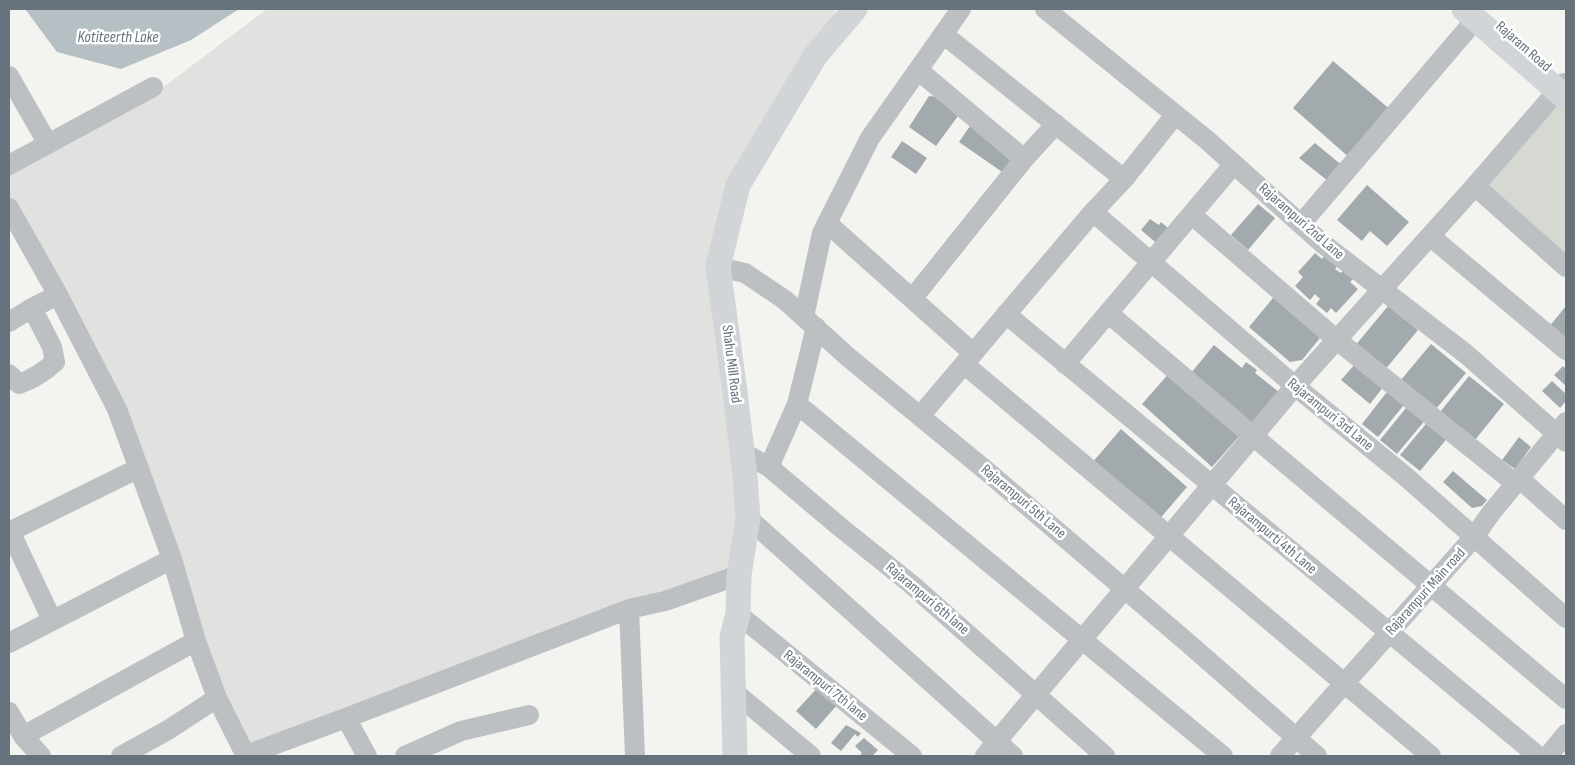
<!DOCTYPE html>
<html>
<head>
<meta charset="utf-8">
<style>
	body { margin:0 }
	#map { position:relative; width:1575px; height:765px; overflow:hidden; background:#f3f3f0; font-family:"Sofia Sans Condensed",sans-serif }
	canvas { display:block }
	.frame { position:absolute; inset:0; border:10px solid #66737d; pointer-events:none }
</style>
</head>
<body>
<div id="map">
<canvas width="1575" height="765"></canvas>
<div class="frame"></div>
</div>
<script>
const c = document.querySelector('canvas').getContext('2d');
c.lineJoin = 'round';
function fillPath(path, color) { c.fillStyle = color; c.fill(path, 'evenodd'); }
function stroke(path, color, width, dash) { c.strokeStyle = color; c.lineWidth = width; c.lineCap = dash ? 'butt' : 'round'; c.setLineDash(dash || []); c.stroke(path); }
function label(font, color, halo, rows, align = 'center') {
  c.font = font + ' "Sofia Sans Condensed",sans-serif'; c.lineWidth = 5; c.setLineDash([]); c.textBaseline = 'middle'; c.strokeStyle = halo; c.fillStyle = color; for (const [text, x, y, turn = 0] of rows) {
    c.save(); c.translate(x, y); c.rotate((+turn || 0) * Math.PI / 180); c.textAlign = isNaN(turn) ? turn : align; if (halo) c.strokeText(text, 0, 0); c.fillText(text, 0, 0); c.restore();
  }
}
const built = new Path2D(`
	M267,9H836L815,56L738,185L720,262L728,338L739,575L246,755L117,409L9,216V172L153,95Z`);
const green = new Path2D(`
	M1561,98L1566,102V257L1485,185Z`);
const water = new Path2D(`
	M25,9H239L191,40L121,69L57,52Z`);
const building = new Path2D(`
	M1333,61L1392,111L1351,159L1293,108Z
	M929,96L938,97L958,116L936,146L909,127Z
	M970,126L1019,160L1008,176L959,142Z
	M902,141L927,158L916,174L891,157Z
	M1315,143L1344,167L1328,181L1299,158Z
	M1367,185L1409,222L1387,246L1370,231L1362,241L1337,220Z
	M1258,204L1275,218L1248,250L1231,235Z
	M1150,219L1159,225L1161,222L1173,232L1161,247L1141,230Z
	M1315,253L1322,259L1327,253L1339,264L1335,269L1341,273L1345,268L1355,277L1350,282L1358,289L1336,313L1331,308L1327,313L1316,304L1320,299L1315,294L1310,300L1295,286L1303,277L1298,272Z
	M1278,292L1325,332L1302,360L1290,362L1249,327Z
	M1388,306L1418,330L1384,371L1354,347Z
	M1566,306V343L1548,328Z
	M1431,344L1466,373L1435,410L1400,381Z
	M1214,345L1242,368L1246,362L1257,370L1255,373L1279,392L1251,426L1191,373Z
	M1356,363L1384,386L1370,404L1341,380Z
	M1563,366L1566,369V386L1554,375Z
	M1172,370L1242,433L1212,467L1142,404Z
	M1469,376L1504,404L1475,440L1440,412Z
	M1552,381L1566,394V401L1560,408L1542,391Z
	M1390,388L1407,401L1378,437L1362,424Z
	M1410,403L1427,418L1397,454L1380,440Z
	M1430,419L1450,435L1420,471L1400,455Z
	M1121,429L1187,487L1157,522L1091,464Z
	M1519,437L1531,447L1515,469L1502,460Z
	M1453,471L1487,500L1482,506L1472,508L1443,482Z
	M819,686L838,704L816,729L796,711Z
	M846,725L861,733L858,737L855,734L841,751L831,743Z
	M864,738L878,750L872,756H859L862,753L855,746Z`);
const minor = new Path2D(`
	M1045,9L1207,140L1322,243L1466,354L1566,442
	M943,34L1124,179
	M918,70L1024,159
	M9,76L48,144
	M9,165L153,87
	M1475,186L1566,267
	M9,208L58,295L117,409L172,559L196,641L217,698L246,756
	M1093,212L1295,386L1405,476L1566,618
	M1192,215L1337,340L1516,484
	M827,223L973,353
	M1301,224L1476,19
	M1430,236L1566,350
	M718,267L745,273L785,300L848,357L989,473L1188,643L1317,756
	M912,299L1024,159L1056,124
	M1108,313L1253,436L1566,699
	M1006,314L1538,756
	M804,317L822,233L870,138L961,9
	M9,322L32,308L58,295
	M964,364L1431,756
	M1065,364L1234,164
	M9,374L19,384C33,379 44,372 55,362L52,347L32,308
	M797,404L1223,756
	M920,416L1093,212L1124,179L1175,115
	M742,452L769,467L840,527L911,584L1105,756
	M769,467L797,404L816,327
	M1520,479L1566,520
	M748,518L1013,756
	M10,531L52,620
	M9,532L139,468
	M629,609L635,756
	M738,614L912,756
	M9,643L172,559
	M733,691L811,756
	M9,712L23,736L41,756
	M346,718L367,756
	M23,736L196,641
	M246,755L346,718L629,609L665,601L739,575
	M121,756L168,730L217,698
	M405,756L461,731L529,715
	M985,756L996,742L1295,386L1475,186L1564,83
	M1280,756L1474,537L1491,513L1566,422
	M1548,756L1566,734`);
const major = new Path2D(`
	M1464,9L1566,98
	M735,756L732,637L738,614L739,575L748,518L745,476L735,392L718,267L738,185L815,56L855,9`);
const streetNames = [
	["Rajaram Road",1523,47,41],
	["Rajarampuri 2nd Lane",1301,222,41],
	["Shahu Mill Road",731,364,83],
	["Rajarampuri 3rd Lane",1330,415,39],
	["Rajarampuri 5th Lane",1023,502,40],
	["Rajarampurti 4th Lane",1272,536,40],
	["Rajarampuri Main road",1426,592,-48],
	["Rajarampuri 6th lane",927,599,40],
	["Rajarampuri 7th lane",825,686,39]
];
const waterNames = [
	["Kotiteerth Lake",118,38]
];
fillPath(built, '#e1e2e0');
fillPath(green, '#d5d9d1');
fillPath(water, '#b6bfc3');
fillPath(building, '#a3aaae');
stroke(minor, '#bdc0c3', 20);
stroke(major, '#d1d5d8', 25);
label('15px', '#66737d', '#fff', streetNames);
label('italic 16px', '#62747b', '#fff', waterNames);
</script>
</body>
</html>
